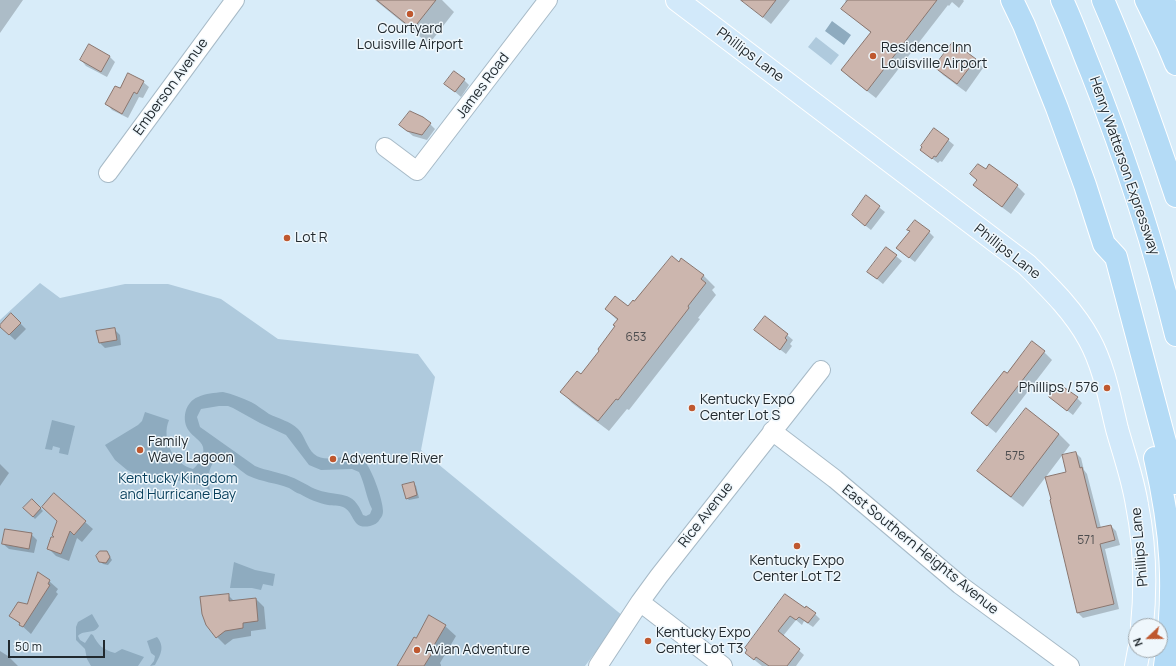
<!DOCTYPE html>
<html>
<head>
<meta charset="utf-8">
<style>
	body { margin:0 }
	#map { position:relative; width:1176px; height:666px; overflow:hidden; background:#d8ecf9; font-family:Manrope,sans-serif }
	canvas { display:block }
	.north { position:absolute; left:1128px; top:618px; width:40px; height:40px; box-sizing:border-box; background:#eff7fc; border:1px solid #9da5aa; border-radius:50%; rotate:248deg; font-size:11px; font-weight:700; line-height:16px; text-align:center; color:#21292e }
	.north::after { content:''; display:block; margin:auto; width:14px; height:18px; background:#bf582f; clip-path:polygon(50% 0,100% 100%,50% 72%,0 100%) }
	.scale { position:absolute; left:8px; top:640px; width:97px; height:18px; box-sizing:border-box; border:2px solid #21292e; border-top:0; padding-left:5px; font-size:12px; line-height:14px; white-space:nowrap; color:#21292e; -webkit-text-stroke:3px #eff7fc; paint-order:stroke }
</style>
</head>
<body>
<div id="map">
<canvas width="1176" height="666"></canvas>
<div class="north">N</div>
<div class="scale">50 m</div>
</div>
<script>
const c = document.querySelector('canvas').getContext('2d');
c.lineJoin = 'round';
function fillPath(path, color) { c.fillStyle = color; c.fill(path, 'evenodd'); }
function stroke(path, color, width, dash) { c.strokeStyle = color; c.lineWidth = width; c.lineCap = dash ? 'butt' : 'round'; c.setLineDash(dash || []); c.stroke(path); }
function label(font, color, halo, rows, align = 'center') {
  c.font = font + ' Manrope,sans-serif'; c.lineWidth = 3; c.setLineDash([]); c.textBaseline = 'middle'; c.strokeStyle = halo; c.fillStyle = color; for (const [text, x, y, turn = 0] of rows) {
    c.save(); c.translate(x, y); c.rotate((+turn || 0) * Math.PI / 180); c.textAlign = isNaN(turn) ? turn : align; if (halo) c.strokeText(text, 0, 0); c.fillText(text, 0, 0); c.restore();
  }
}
const green = new Path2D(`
	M816,37L839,55L831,65L808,47Z
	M40,283L60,298L125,284H168L221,299L278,339L418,354L435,377L421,450L623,616L585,666H0V320Z`);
const forest = new Path2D(`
	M832,21L851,35L844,45L825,31Z
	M223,392C232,394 242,398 251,402C257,405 263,410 269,414C279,419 290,421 298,429C305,436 307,448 314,454C327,465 348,451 362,459C371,465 383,500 383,511C383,514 382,517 380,519C378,523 374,525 370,526C351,530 355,512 343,507C339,505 333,506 328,505C319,503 308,499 300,494C296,493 293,490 289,488C276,483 262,482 249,476C241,472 229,458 221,459C207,461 208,480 210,490L187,480L165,482L140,476L127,470L115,460L105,445L138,425L142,421L145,412L169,420C161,439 173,464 193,469C199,464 205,455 203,447C201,440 193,437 189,431C181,420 185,402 198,397C206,393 214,393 223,392ZM219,406H228L233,408L260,423L286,435L309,465L321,470L352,469L359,472C365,484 366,497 372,509L370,514L366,516L363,515C353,489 339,497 318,490C309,487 300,480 291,477C279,472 267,471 255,466L200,427L197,417L201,409Z
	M52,420L75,426L68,455L59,453L60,448L53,446L52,450L45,449Z
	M234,562L255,570L275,574L273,586L263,584L261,590L252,588H230Z
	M92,614L99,626C94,635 84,629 78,636L80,640L85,643L91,634L93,635C98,645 103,650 115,653L122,649L144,657L138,666H91L87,659L85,649L76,640V627L78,622Z
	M157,637C165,647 161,654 155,665L150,666L154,661L155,656L151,653L147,641Z`);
const shadow = new Path2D(`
	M0,0H23L0,33Z
	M375,0H442L454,12L429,44Z
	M742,0H790L771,24Z
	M846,0H963L964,1L959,8L952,2L949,6L948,5L876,98L850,78L842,70L871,33L843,9L847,3L845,1Z
	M953,43L975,60L983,68L966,92L943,75L935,67Z
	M110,57L115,62L107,77L86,66L81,60Z
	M464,80L469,85L461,97L446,84Z
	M143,82L149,87L143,98L139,97L128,118L112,110L107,104L120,89Z
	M430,124L435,129L427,140L413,136L400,125Z
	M935,129L954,145L942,162L940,161L938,163L921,150Z
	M990,165L1017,186L1025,194L1011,214L983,193L975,185Z
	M866,197L885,212L871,230L858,220Z
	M908,230L929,232L934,237L915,262L903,253L910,232Z
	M886,248L902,261L883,284L868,272Z
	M682,259L704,276L715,287L712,290L716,295L698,318L700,319L629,410L627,409L609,431L572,403L562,392L581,375L600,351L616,327L618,321L606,309L628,307Z
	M11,314L26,329L15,340L0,326Z
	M766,317L793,340L790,344L792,346L786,354L761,335Z
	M114,329L120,335L121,345L105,348L100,343Z
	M1044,352L1052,360L996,433L972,413Z
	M1077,398L1082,403L1073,415L1056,402Z
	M1059,434L1070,445L1023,507L989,481L979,470Z
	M1076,453L1081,458L1084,470L1087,474L1101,528L1111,526L1116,531L1120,545L1105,549L1119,609L1083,618L1078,613L1067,472Z
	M0,464L9,473L0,486Z
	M413,483L416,486L419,498L409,500L407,498Z
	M54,495L93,529L82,542L77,538L69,561L56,556L48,548L57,539L58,521Z
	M32,500L43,511L35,519L25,508Z
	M31,534L37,540L34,553L9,549L3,544Z
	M107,552L112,560L108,565L103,564L100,561Z
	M49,581L58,589L56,592L58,594L31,634L10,615L27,605Z
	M228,595L234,601L256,599L264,607L266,629L251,631V636L233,639L225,645L217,637Z
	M786,595L805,610L815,614L820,619L813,627L804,621L802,625L796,620L783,636L804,655L796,666H762L752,658Z
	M445,626L456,636L440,663L441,665V666H398Z
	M0,651L8,656L18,666H0Z`);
const building = new Path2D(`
	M377,0H436L413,29Z
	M741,0H776L763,17Z
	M848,0H937L867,91L841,70L871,32L841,9Z
	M953,42L976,59L957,84L934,67Z
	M89,44L110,56L101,72L80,60Z
	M454,71L465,79L455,92L444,84Z
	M128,73L144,81L137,94L134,92L122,114L105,104L115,86L120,88Z
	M410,111L423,117L431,123L422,135L407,131L399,125Z
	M934,128L949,139L936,157L934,156L932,159L920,150L922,147L921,146Z
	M978,164L986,169L989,164L1018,185L1002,207L973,185L977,180L970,174Z
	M866,195L880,206L865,226L852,215Z
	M915,220L930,231L909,258L896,248L910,231L907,230Z
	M886,247L897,255L877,279L867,272Z
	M672,256L679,262L681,258L704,275L701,279L706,283L688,306L689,308L618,400L616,399L598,421L560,392L577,371L581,374L599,351L598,349L615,326L613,325L618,319L605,309L615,296L628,306L633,300L634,301Z
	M11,313L21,323L9,335L0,327V325Z
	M765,316L788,334L785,338L787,340L780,350L754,330Z
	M115,328L117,340L99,343L96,331Z
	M1032,341L1045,351L987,426L971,413L1004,371L1007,373Z
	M1059,384L1078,397L1067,411L1049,397Z
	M1026,408L1059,434L1011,497L977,471Z
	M1076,452L1080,468L1082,467L1097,528L1111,525L1115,540L1100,544L1114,604L1077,613L1050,500L1051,499L1045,477L1066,472L1062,455Z
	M414,482L417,495L406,499L402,485Z
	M54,493L86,521L74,535L70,531L61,554L47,549L51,537H54L52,535L57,521L42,507Z
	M32,499L41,508L33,517L23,508Z
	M5,529L32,533L29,549L2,544Z
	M100,551H107L110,557L106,563L99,562L96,556Z
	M38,572L50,580L48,584L50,585L23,627L19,625L20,623L9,616L18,602L27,604Z
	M229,594V601L256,598L258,621L243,623V628L225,631L216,638L206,625L202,614L200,597Z
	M785,594L805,608L806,606L816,613L808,623L799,617L796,620L790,616L778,631L800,649L787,666H769L756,657L754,660L745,653L747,650L745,648Z
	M429,615L446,625L430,652L432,653L424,666H397L414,637L416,638Z`);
const minor = new Path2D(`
	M385,147L417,171L548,0
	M108,173L235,0
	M772,431L835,479L960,585L1070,666
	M640,602L723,666
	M598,666L640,602L659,576L821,370`);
const major = new Path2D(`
	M677,0L1027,265C1050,288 1073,310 1089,339C1104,366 1110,400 1117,429C1124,454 1133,479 1137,505C1145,545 1146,586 1142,626
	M1136,666L1139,650`);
const highway = new Path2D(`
	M1012,0L1024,25L1057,108L1085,185L1104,244L1116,257L1176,483
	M1062,0C1073,23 1081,47 1091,71C1125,157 1154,245 1176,335
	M1103,0C1131,64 1154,130 1176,196
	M1146,0L1168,45L1176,64
	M1163,0L1176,25
	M1155,458C1172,531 1176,591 1165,666`);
const markers = [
	[410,14,4,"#bf582f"],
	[873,56,4,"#bf582f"],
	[287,238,4,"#bf582f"],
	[1107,388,4,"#bf582f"],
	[692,408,4,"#bf582f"],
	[140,450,4,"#bf582f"],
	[333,459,4,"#bf582f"],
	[797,546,4,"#bf582f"],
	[648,641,4,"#bf582f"],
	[417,650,4,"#bf582f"]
];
const numberNames = [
	["653",636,338],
	["575",1015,457],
	["571",1086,541]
];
const poiNames = [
	["Courtyard",410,29,"center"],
	["Louisville Airport",410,45,"center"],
	["Residence Inn",881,48],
	["Louisville Airport",881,64],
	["Lot R",295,238],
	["Phillips / 576",1099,388,"right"],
	["Kentucky Expo",700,400],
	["Center Lot S",700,416],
	["Family",148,442],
	["Wave Lagoon",148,458],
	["Adventure River",341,459],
	["Kentucky Expo",797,561,"center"],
	["Center Lot T2",797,577,"center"],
	["Kentucky Expo",656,633],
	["Center Lot T3",656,649],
	["Avian Adventure",425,650]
];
const streetNames = [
	["Phillips Lane",750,55,37],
	["James Road",483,86,-53],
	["Emberson Avenue",171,87,-54],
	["Henry Watterson Expressway",1124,166,71],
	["Phillips Lane",1007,252,38],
	["Rice Avenue",706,515,-52],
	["Phillips Lane",1140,547,-95],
	["East Southern Heights Avenue",920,550,39]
];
const parkNames = [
	["Kentucky Kingdom",178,479],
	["and Hurricane Bay",178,495]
];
fillPath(green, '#afcadd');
fillPath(forest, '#8eabbf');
fillPath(shadow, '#0003');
fillPath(building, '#ccb6ae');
stroke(building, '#8a766f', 1);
stroke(minor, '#a7bac7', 20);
stroke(major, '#fff', 24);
stroke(highway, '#fff', 24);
stroke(minor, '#fff', 18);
stroke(major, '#d2e9fa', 22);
stroke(highway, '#b4dbf6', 22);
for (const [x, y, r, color] of markers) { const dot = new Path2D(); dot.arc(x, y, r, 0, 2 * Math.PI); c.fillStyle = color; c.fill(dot); stroke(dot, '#eff7fc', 1.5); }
label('12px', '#4c4c4e', null, numberNames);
label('14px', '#21292e', '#eff7fc', poiNames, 'left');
label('14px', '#21292e', '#eff7fc', streetNames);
label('14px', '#083f5c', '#eff7fc', parkNames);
</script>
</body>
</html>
